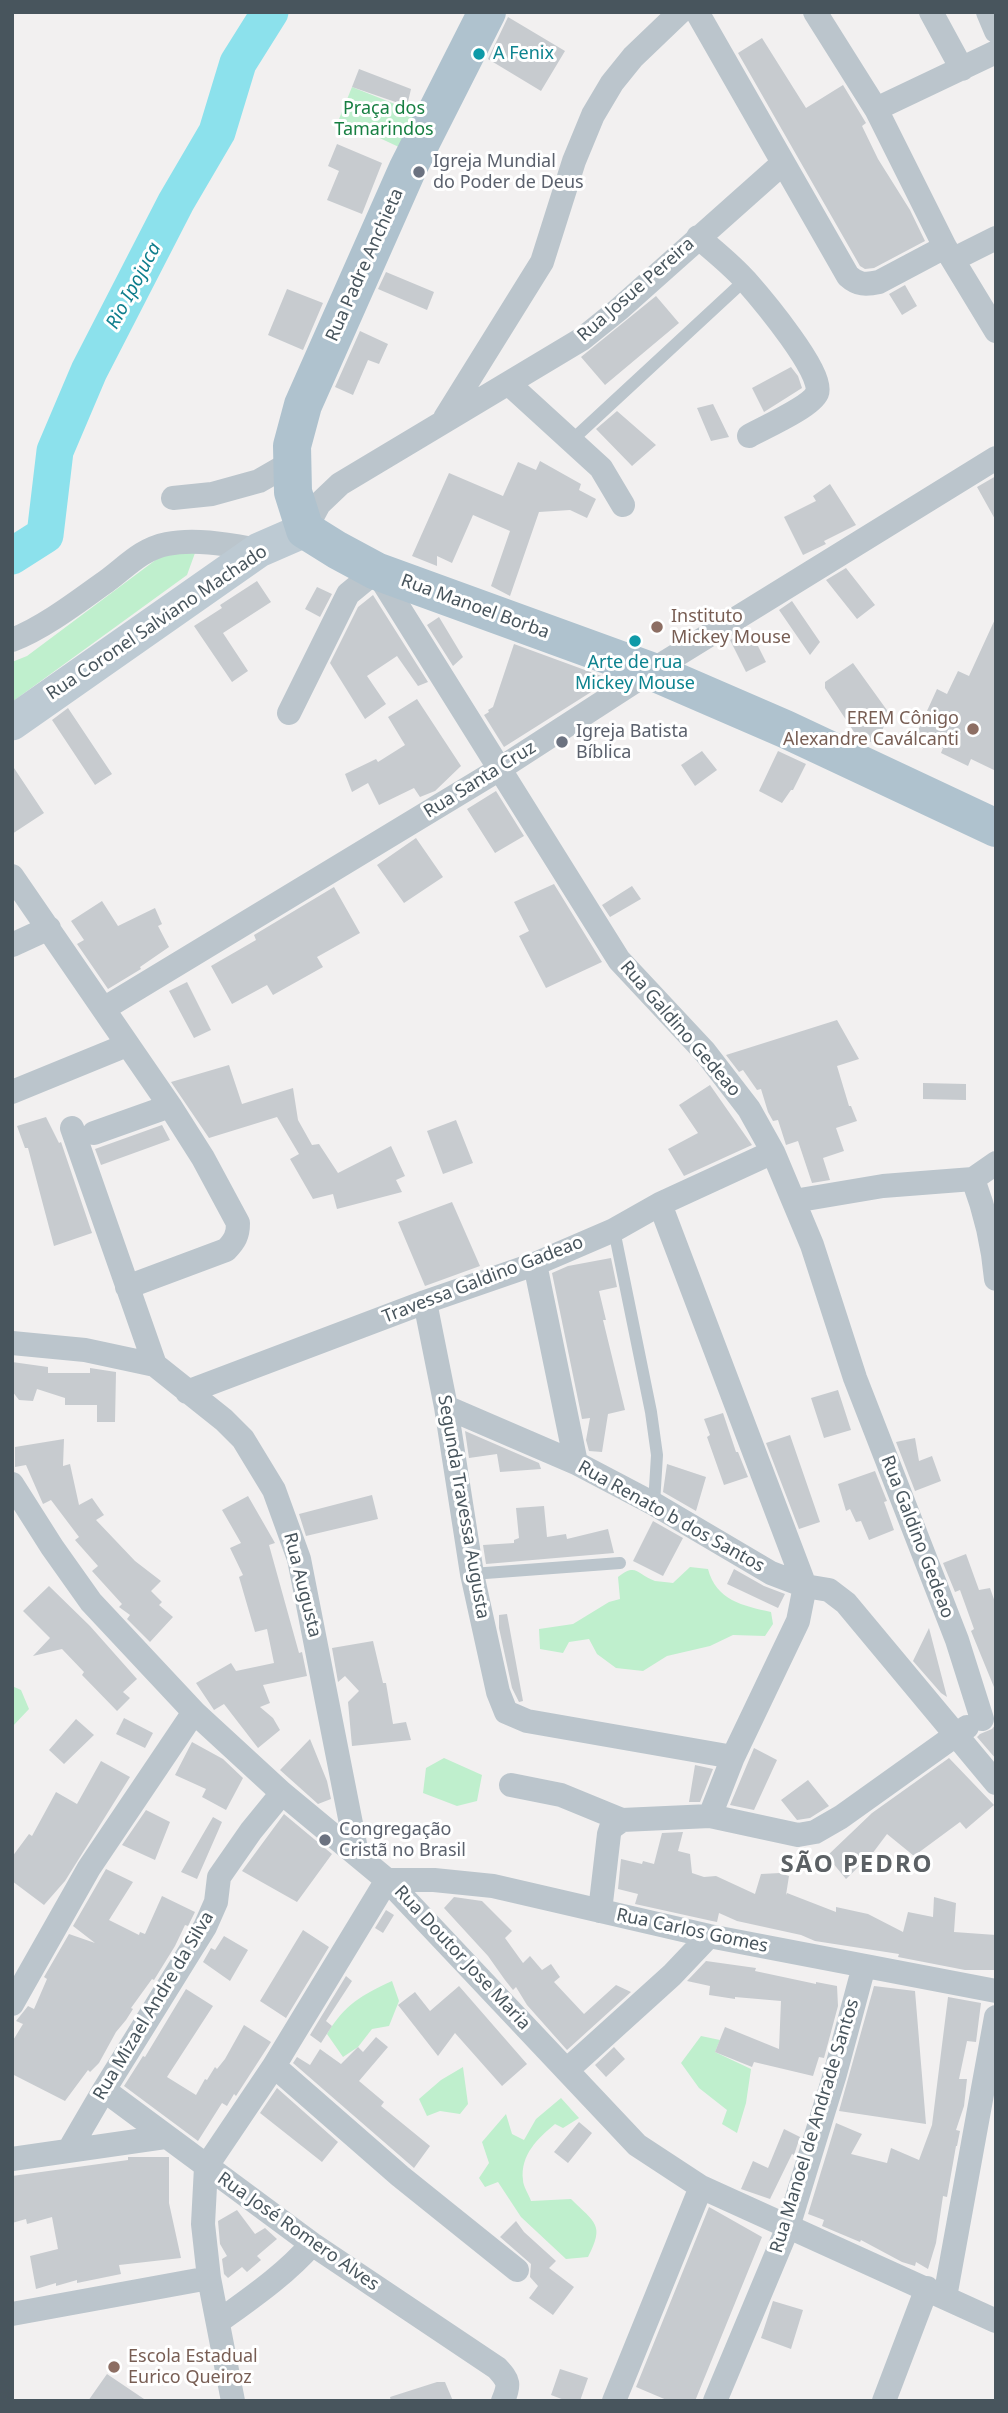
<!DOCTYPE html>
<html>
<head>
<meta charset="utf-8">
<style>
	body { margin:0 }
	#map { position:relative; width:1008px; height:2413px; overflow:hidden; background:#f2f0f0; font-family:"Noto Sans",sans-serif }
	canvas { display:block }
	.frame { position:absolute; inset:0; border:14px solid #48555d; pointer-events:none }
</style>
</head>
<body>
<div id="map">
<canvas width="1008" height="2413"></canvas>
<div class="frame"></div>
</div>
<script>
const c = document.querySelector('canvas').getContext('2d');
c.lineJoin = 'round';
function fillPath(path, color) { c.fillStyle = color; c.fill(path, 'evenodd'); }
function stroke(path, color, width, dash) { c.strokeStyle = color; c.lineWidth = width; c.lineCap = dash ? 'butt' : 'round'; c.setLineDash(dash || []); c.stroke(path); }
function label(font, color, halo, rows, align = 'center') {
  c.font = font + ' "Noto Sans",sans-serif'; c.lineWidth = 6; c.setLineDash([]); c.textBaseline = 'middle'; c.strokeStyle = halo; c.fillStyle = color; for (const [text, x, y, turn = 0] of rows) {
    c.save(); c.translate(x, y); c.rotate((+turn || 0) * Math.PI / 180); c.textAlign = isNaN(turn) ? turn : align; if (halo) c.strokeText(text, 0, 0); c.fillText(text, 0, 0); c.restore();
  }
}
const green = new Path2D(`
	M352,87L415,112L401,148L339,119Z
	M177,544L195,553L187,575L12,702V662L27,656Z
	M690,1567L708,1569C716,1600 743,1606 771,1612L773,1624L765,1636L733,1635L710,1646L667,1656L643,1671L616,1668L597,1654L589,1639L569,1642L563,1653L540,1649L539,1629L573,1624L609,1602L620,1599L618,1577C637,1562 637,1575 655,1581C661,1582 668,1582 673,1583Z
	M12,1686L21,1690L29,1709L12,1727Z
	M444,1758L482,1775L477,1801L457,1806L423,1793L426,1768Z
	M392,1981L399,2001L389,2026L372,2029L358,2047L343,2057L327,2034C345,2004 362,1995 392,1981Z
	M701,2036L720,2040L715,2052L751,2069L746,2103L737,2133L722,2124L727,2110L699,2088L681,2063Z
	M463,2067L468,2104L460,2114L440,2111L427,2116L419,2099L441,2080Z
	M561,2098L579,2118L563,2128L555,2124C538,2138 520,2155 523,2180C523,2186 529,2195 531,2201L571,2199C595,2223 605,2224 588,2257L566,2259L521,2217L498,2182L485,2187L479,2178L489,2163L482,2142L506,2114L512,2134L524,2140L536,2119Z`);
const river = new Path2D(`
	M12,556L45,535L55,451L89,371L176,202L217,132L238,63L270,12`);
const building = new Path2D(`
	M508,17L565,51L541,91L488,59Z
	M762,38L806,108L843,85L866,123L862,126L878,159L910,210L925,241L874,268L865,269L860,266L738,53Z
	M359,69L411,89L407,106L352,87Z
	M337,144L382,163L362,214L327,200L339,171L328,166Z
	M386,272L434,292L427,310L378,289Z
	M905,285L917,306L902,315L889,294Z
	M287,289L323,303L303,350L268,335Z
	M656,296L679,323L605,385L581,357Z
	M360,331L388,344L379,364L368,360L353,395L335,387Z
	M791,367L798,376L802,388L764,412L752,388Z
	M713,404L729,437L711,441L697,408Z
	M617,411L656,445L632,466L596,429Z
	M540,461L581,484L579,490L596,499L587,518L570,510L539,512L510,596L491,586L510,531L473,515L452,563L437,556V566L412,556L449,473L503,496L518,462L536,470Z
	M996,476V521L977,487Z
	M830,484L856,525L824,541L826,544L803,555L784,517L816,501L813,496Z
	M846,568L875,605L857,619L826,580Z
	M257,581L271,602L223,633L248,671L232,682L194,626L222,608L220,605Z
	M317,587L332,594L320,617L305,609Z
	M373,595L428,682L418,686L397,656L367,676L386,704L365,719L330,663L358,607Z
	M792,601L820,642L810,655L779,610Z
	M439,617L463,657L453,666L427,625Z
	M996,617V771L971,759L968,766L941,753L943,748L916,735L937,689L947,694L958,671L969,676Z
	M749,628L766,662L746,672L730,640Z
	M514,644L604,677L607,682L504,747L484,715L489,712L488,710L493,707Z
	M853,663L889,713L877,744L858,738L825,688V682Z
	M417,699L461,766L435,791L420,797L414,788L379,805L368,783L352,792L345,774L376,759L378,762L405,745L388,717Z
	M68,708L112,774L95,785L52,720Z
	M702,751L717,770L695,786L681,765Z
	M778,751L806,764L793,790H791L782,803L759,791Z
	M12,765L44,813L12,834Z
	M496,791L524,836L495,853L467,809Z
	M416,838L443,877L404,903L377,865Z
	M554,884L602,962L546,988L519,936L529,931L514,902Z
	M632,886L641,899L610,917L602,905Z
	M334,887L360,933L317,957L323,967L273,995L267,985L232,1004L211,966L256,940L254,935Z
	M102,901L118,926L155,908L162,924L158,926L169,947L140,967L141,969L108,989L77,944L84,940L71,921Z
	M187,982L211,1030L194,1038L169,991Z
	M837,1020L859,1059L837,1066L849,1106H851L857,1121L836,1128L844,1151L823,1158L830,1180L812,1183L798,1141L786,1145L778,1120L773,1121L768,1112L761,1089L757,1090L743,1070L739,1072L726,1055Z
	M229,1065L242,1104L293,1088L298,1120L312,1145L319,1144L338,1173L391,1146L405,1176L396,1180L402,1192L337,1209L333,1194L313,1199L290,1159L299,1154L277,1117L209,1138L171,1082Z
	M923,1083L966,1084V1100L923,1099Z
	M710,1085L752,1145L684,1176L668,1149L698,1133L679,1105Z
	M46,1117L59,1143L61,1142L92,1233L54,1246L28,1148H25L17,1126Z
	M456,1120L473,1163L443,1174L427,1131Z
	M162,1125L170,1140L101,1165L95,1149Z
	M452,1202L480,1266L425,1286L398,1222Z
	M611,1258L617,1287L599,1291L606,1320H603L625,1410L608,1414L602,1452L589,1451L586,1440L590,1418L582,1419L552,1273L568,1266Z
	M12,1362L48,1367V1373H90V1368L116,1372L115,1422H97V1405H65V1398L37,1389L33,1401L19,1400L12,1391Z
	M838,1390L851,1430L824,1438L811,1398Z
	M723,1413L736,1452H738L748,1477L724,1485L707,1437L710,1435L704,1419Z
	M465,1431L539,1463L541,1469L500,1472L497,1454L469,1458Z
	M790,1435L820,1522L799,1529L766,1443Z
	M915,1438L919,1461L932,1456L941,1481L915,1491L896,1442Z
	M64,1439L63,1466L70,1464L79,1505L92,1498L104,1515L96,1520L135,1561L161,1581L151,1591L162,1602L159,1605L173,1617L150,1642L127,1619L130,1615L119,1607L122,1604L92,1571L98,1566L75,1540L79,1537L51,1500L43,1504L26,1465L15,1467V1447Z
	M667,1464L706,1477L696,1511L663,1492Z
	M875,1471L887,1501L884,1502L894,1530L869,1540L861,1521L856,1522L850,1509L846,1511L838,1484Z
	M372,1495L378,1519L306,1536L299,1514Z
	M248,1496L275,1543L269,1545L299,1653L302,1652L307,1676L263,1685L270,1703L260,1707L273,1718L280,1730L258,1748L224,1704L214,1710L196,1683L231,1663L236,1671L274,1663L267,1629L255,1632L239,1577L243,1575L230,1548L241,1543L222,1510Z
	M544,1506L547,1537L566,1534L567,1539L608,1529L614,1553L486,1564L483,1545L514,1543V1540L519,1538L516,1508Z
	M653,1521L683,1538L663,1576L633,1561Z
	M966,1554L979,1590L990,1588L996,1605V1692L971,1631L974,1629L960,1590L955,1592L943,1563Z
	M734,1569L764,1586L785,1594L778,1608L727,1584Z
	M49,1586L90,1626L137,1679L123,1692L130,1698L117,1711L82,1675L84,1672L62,1649L33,1656L50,1638L23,1611Z
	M507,1614L523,1701L519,1702L512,1688L499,1628V1615Z
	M929,1628L947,1697L941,1693L913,1661Z
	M373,1641L383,1683H386L393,1724L406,1722L411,1740L352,1746L348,1702L359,1691L345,1676L338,1682L332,1648Z
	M124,1718L153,1733L145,1748L116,1734Z
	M76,1719L94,1735L64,1764L49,1750Z
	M996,1724V1759L977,1737L980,1734L992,1729Z
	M310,1739L327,1781L331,1799L318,1804L280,1770Z
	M192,1742L223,1759L243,1778L226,1810L202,1797L206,1789L175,1775Z
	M754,1748L777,1760L754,1810L730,1805Z
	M949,1758L994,1805L966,1829L960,1822L914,1856L887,1834L872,1854L846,1879L827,1856L872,1813Z
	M101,1761L130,1777L65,1881L44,1905L12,1881V1857L29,1834L32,1836L56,1792L77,1804Z
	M695,1765L713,1769L700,1802H689Z
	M808,1780L829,1806L810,1818L797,1820L781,1800Z
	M146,1810L170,1822L155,1860L122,1845Z
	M284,1814L332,1854L297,1902L242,1871Z
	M213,1817L222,1822L197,1879L181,1872Z
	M683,1832L678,1851L690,1854L692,1873L704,1877L716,1876L755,1894L761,1874L780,1873L789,1876L786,1895L787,1893L836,1912V1907L868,1914L903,1932L908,1912L933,1917L934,1897L956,1903L954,1932L996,1935V1970H965L898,1957L899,1954L815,1941L801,1935L737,1921L719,1913L717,1922L712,1921L635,1904L638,1894L618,1889L621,1859L642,1864L643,1861L654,1864L662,1833Z
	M106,1869L133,1882L109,1920L139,1935L140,1932L145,1934L162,1896L195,1912L188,1926L185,1925L175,1946L154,1980L152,1979L131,2008L133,2009L126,2020L116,2032L99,2063L90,2072L88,2070L65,2101L12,2074V2042L23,2024L16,2021L28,2006L34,2009L47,1979L44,1977L69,1934L95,1943L73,1926Z
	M454,1897L482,1901L512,1931L505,1938L523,1963L530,1956L542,1970L551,1964L560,1977L554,1982L584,2014L616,1985L631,1992L567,2050L527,2005L516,1987L513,1990L505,1980L488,1956L444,1908Z
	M386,1910L394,1915L383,1933L375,1928Z
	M303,1930L329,1947L286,2018L260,2001Z
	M224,1936L248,1950L230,1981L203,1962L211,1948L215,1950Z
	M706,1961L756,1968L755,1971L816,1984V1982L837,1986L838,2006L824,2058L819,2057L813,2076L754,2062L752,2067L715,2052L725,2027L779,2049L781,2001L735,1997V1999L709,1995L710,1986L687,1981Z
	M346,1976L352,1981L326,2021L332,2026L321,2043L310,2035Z
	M459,1986L527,2064L502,2086L455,2033L438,2056L398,2005L415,1992L430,2011Z
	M874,1986L915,1991L926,2124L839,2111Z
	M186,1989L213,2006L167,2077L196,2095L205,2079L207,2080L215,2067L217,2069L225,2059L244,2025L271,2042L236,2096L234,2094L227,2106L222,2103L198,2141L124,2086L143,2056L145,2057Z
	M948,1997L981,2003L976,2042L967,2041L959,2079H967L964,2106L956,2130L960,2131L957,2146H956L947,2197L943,2196L936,2243L928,2269L916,2262L915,2266L902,2262L861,2240L860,2242L822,2226L824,2220L808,2214L836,2123L862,2134L851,2154L887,2163L891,2148L919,2160L932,2125Z
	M376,2037L388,2047L359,2081L384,2102L381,2106L430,2146L414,2168L293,2063L297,2057L310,2065L320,2049L341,2064L358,2047L363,2052Z
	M614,2047L625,2059L606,2077L595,2065Z
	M277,2088L338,2142L322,2162L260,2113Z
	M579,2122L592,2133L568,2163L554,2152Z
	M784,2129L800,2137L794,2155L792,2154L770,2199L741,2189L753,2161L768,2168Z
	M128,2157H169V2203L181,2258L119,2265L121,2274L77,2283V2280L56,2286V2283L36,2289L30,2256L58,2249L52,2217L27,2224L26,2219L12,2223V2176L128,2160Z
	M709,2207L762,2237L695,2401H669L636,2387Z
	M237,2210L255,2234L265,2228L277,2239L257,2256L261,2260L247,2272L242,2267L228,2278L224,2274L222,2259L227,2256L220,2244L218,2221Z
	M516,2221L524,2232L556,2261L549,2268L574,2287L553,2315L529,2298L538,2286L530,2277L531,2264L500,2237Z
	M773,2301L803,2310L791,2349L761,2338Z
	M560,2369L588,2378L580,2401H567L551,2395Z
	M107,2374L147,2401H88Z
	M437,2382H445L453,2401H391L390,2397Z`);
const service = new Path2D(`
	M571,441L745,280
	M614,1230L651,1412L657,1455L654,1504
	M472,1574L620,1563`);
const minor = new Path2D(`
	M697,12L848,276C858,285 866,285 879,282L945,247
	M815,12L876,109L945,247L996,331
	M931,12L962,69
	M988,12L996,31
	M876,109L996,52
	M698,237C714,251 732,265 746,281C761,298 825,374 817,393C811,407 763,428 749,436
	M954,259L996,238
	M509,384L601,468L623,505
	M445,418L542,262L574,161L593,115L612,83L633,57L680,12
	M173,498L212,494L259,481L292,462
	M305,530L319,504L340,484L582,339L618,310L782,164
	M12,640C44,628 80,600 108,580C128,565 142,549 167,544C196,538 230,545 259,550
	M289,713L348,594L376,571L619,960L705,1052L749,1109L773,1152L812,1245L855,1378L957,1640L982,1719
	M12,876L170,1106L203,1158L238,1223C238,1235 235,1241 226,1250L127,1287
	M12,945L49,928
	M105,1008L498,770L651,671L996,458
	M12,1092L127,1045
	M72,1128L155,1365
	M94,1133L170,1106
	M973,1179C985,1211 993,1244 996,1279
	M794,1201L883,1186L973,1179L996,1163
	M660,1204L805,1586L798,1621L733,1757L710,1816
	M535,1264L576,1463
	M425,1302L446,1407L472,1574L498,1692L506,1712L527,1721L733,1757
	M12,1343L85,1350L155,1365L224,1420L243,1439L274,1490L299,1559L357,1854
	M187,1392L425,1302L535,1264L614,1230L660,1204L773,1152
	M446,1407L576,1463L654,1504L771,1573L805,1586L829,1590L846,1603L996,1783
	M12,1484L52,1547L91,1602L194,1712L282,1793L387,1880L637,2145L701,2187L996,2321
	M511,1785L561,1795L622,1820L710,1816L798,1835L815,1832L841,1817L967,1727
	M600,1911L609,1834L611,1828L622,1820
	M12,2004L89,1868L194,1712
	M274,2066L400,2176L517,2270
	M567,2070L672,1975L709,1936
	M104,2090L312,2244L497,2368C509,2381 510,2384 503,2401
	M69,2150L104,2090L205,1927L216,1902L219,1877L251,1831L282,1793
	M12,2159L165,2137
	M945,2297L996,2017
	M12,2314L209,2278
	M218,2322C251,2298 285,2275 312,2244
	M233,2401L209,2278L203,2224L206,2167L274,2066L387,1880H434L493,1886L709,1936L996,1991
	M614,2401L701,2187
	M715,2401L788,2227L835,2074L864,1966
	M884,2401L927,2288`);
const secondary = new Path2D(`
	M12,723L259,550L305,530`);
const primary = new Path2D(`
	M487,12L408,168L303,405L292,446L293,492L305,530L337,550L376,571L651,671L785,729L996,828`);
const markers = [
	[479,54,7,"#0f9aa8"],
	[419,172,7,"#6b7280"],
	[657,627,7,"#8d6e63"],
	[635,641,7,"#0f9aa8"],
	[973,729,7,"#8d6e63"],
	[562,742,7,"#6b7280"],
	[325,1840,7,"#6b7280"],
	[114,2367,7,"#8d6e63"]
];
const cultureNames = [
	["A Fenix",493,54],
	["Arte de rua",635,663,"center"],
	["Mickey Mouse",635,684,"center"]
];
const parkNames = [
	["Praça dos",384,109],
	["Tamarindos",384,130]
];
const worshipNames = [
	["Igreja Mundial",433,162],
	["do Poder de Deus",433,183],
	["Igreja Batista",576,732],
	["Bíblica",576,753],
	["Congregação",339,1830],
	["Cristã no Brasil",339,1851]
];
const streetNames = [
	["Rua Padre Anchieta",365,265,-66],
	["Rua Josue Pereira",636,290,-41],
	["Rua Manoel Borba",475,607,20],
	["Rua Coronel Salviano Machado",157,623,-34],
	["Rua Santa Cruz",480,780,-32],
	["Rua Galdino Gedeao",680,1029,49],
	["Travessa Galdino Gadeao",483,1280,-21],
	["Segunda Travessa Augusta",463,1507,80],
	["Rua Renato b dos Santos",671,1517,29],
	["Rua Galdino Gedeao",917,1537,69],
	["Rua Augusta",302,1585,76],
	["Rua Carlos Gomes",692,1931,12],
	["Rua Doutor Jose Maria",462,1958,47],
	["Rua Mizael Andre da Silva",154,2006,-59],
	["Rua Manoel de Andrade Santos",815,2126,-73],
	["Rua José Romero Alves",298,2232,35]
];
const educationNames = [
	["Instituto",671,617],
	["Mickey Mouse",671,638],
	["EREM Cônigo",959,719,"right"],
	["Alexandre Caválcanti",959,740,"right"],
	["Escola Estadual",128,2357],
	["Eurico Queiroz",128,2378]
];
const waterNames = [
	["Rio Ipojuca",134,286,-62]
];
const districtNames = [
	["SÃO PEDRO",857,1865]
];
fillPath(green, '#bfefcd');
stroke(river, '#8ce1ec', 37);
fillPath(building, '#c7cbcf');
stroke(service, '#bbc5cc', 12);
stroke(minor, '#bbc5cc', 24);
stroke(secondary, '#bdcad3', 35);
stroke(primary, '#afc2ce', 38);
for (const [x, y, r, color] of markers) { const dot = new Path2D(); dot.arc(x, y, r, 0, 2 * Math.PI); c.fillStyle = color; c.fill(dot); stroke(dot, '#fff', 2.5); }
label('18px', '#0d838f', '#fff', cultureNames, 'left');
label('18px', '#177f42', '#fff', parkNames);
label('18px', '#5b616d', '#fff', worshipNames, 'left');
label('18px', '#48555d', '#fff', streetNames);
label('18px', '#785e54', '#fff', educationNames, 'left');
label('italic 19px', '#0e7d8c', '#fff', waterNames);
c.letterSpacing = '2px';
label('bold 24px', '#5c6165', '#fff', districtNames);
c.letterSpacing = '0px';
</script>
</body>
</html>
